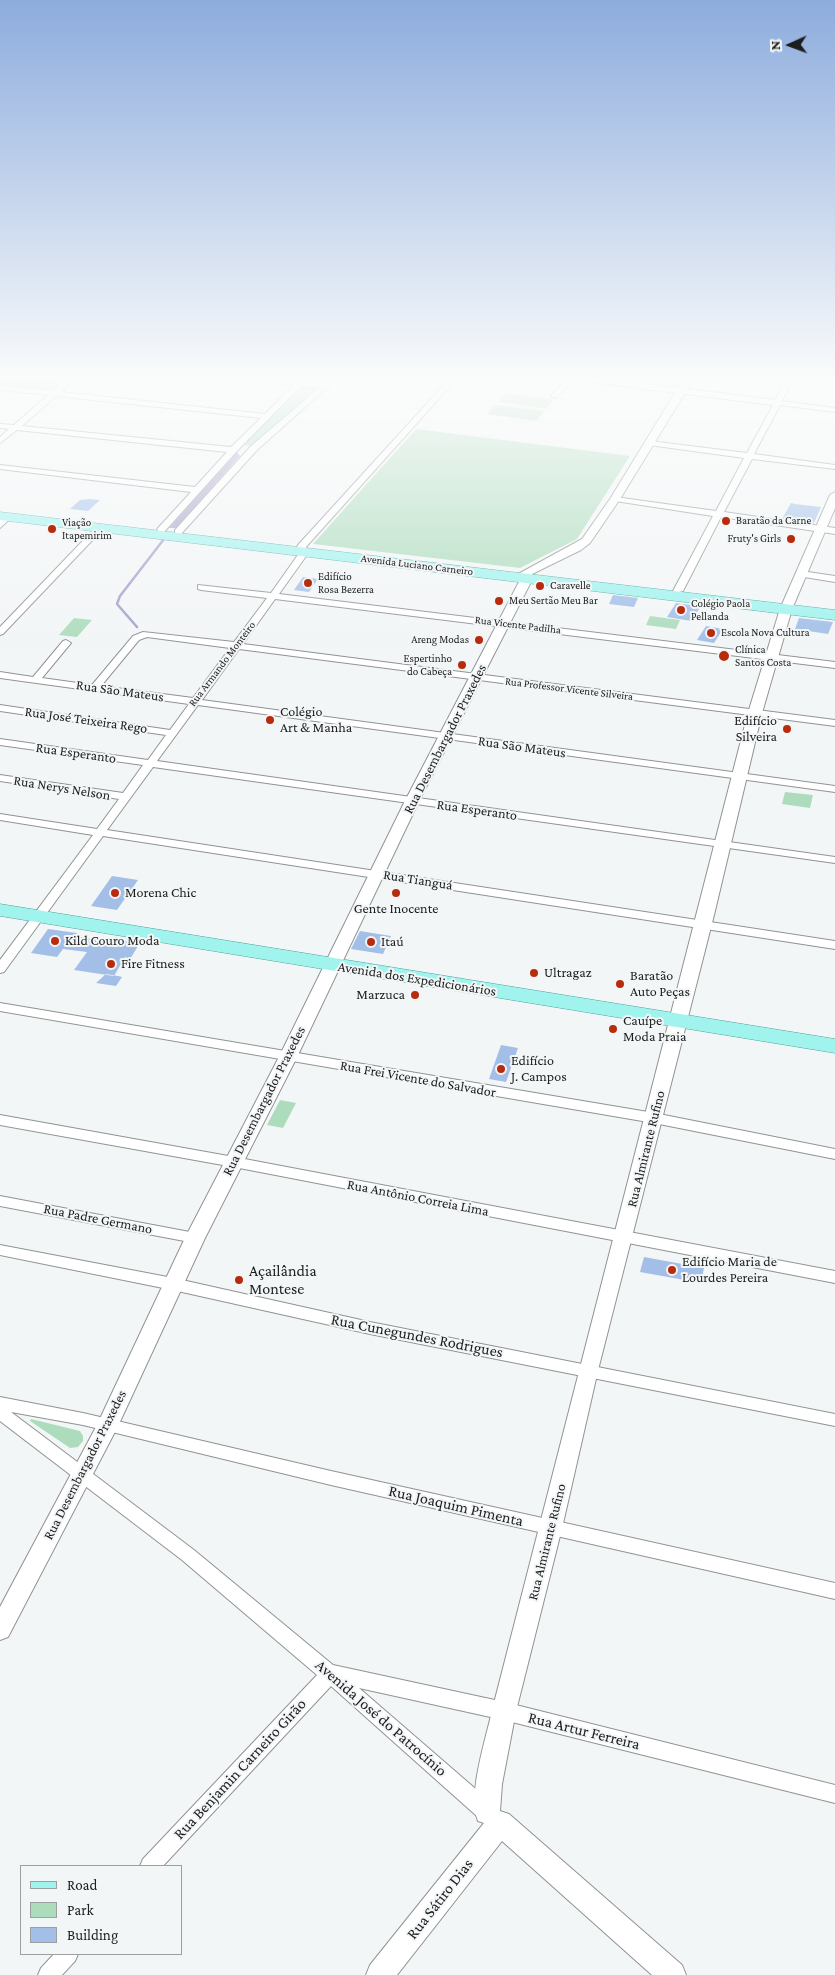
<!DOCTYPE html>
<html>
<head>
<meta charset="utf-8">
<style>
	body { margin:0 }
	#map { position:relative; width:835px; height:1975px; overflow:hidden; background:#f3f6f7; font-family:"Crimson Pro",serif }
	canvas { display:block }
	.legend { position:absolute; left:20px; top:1865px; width:162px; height:90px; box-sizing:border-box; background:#f3f6f7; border:1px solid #9d9fa0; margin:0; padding:6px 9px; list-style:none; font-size:15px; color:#1c1d1d }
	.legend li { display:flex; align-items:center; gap:10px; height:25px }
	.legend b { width:25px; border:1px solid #9d9fa0 }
	.north { position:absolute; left:765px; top:20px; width:50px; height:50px; -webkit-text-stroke:4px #f3f6f7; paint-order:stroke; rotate:268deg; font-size:14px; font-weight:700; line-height:20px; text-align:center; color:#1c1d1d }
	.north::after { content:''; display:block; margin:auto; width:18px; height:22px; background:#1c1d1d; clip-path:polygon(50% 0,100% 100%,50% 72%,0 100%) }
</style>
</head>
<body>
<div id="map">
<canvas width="835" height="1975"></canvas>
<ul class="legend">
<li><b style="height:6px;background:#a1f3ee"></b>Road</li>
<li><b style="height:14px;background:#addcbd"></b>Park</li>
<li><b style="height:14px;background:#a3bfe8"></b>Building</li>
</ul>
<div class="north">N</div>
</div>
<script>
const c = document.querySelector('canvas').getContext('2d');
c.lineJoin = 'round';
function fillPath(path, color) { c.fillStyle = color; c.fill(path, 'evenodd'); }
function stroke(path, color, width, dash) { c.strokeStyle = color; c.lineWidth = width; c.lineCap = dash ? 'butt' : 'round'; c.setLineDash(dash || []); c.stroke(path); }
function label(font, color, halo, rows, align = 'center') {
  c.font = font + ' "Crimson Pro",serif'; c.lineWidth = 4; c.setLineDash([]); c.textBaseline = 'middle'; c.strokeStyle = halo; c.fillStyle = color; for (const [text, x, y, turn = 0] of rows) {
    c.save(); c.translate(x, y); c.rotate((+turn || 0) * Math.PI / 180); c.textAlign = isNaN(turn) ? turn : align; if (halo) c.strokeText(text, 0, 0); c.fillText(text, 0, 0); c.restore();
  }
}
const green = new Path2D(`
	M0,375H69L53,389L46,390L0,385Z
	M303,386L318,388L252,446L243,445Z
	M506,393L554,400L546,409L498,402Z
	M495,405L544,411L536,421L487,414Z
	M416,429L630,456L577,539L520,568L313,544Z
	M650,616L680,620L676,629L646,625Z
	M74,618L92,620L77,637L59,635Z
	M785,792L813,795L810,808L782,804Z
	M280,1100L296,1103L283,1128L267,1125Z
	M31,1419L80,1431L83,1436V1441L78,1447L70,1448L30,1421Z`);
const water = new Path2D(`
	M237,452L240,456L176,528H169Z`);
const stream = new Path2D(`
	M137,627L117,604L120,596L164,539`);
const building = new Path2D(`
	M89,499L100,500L88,511L70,509L80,500Z
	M791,503L795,504L821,507L814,523L782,519Z
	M303,577L318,579L309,592L294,590Z
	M613,595L638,598L634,607L609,604Z
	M676,603L699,606H701L691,621L667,617Z
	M799,618L833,622L828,634L795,629Z
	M706,626L723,629L714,643L697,640Z
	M112,876L138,880L117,910L91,906Z
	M48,929L77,933L75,936L114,943L116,940L140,943L130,959L125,957L114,976L74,970L87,952L63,949L57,957L31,953Z
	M360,931L391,936L383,954L351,949Z
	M106,974L118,976L122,977L116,986L96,983Z
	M501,1045L518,1048L506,1082L489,1079Z
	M644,1257L704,1268L701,1283L640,1272Z`);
const minor = new Path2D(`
	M71,375H79L61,392L265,414L294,385L216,375H242L298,381L304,375H311L305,382L324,384L333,375H341L257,450L181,534H175V530L251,446L319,388L301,386L236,452L164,532L161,533L157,530L158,528L191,492L0,469V465L195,487L227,452L17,430L0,443V437L9,429L0,428V424L14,425L48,395L0,390V386L53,391ZM56,396L261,418L231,447L22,426Z
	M453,375H460L306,547L309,552L279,594L835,662V668L275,599L243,644L835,720V726L239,649L202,700L835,786V792L198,705L157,761L835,857V863L153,767L107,830L835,941V949L103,836L4,972L0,973V960L93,835L0,820V814L97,829L119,799L0,781V775L123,793L143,765L0,745V739L148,760L166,735L0,711V705L170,730L189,704L0,678V672L33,677L63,641L66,640L71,643L42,678L92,685L133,636L143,632L234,642L267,598L201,590L198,589V585L271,593L300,552L297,547L298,545ZM147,637L230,648L193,698L101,686L139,640Z
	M547,375H577L775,400L788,375H795L782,401L835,408V412L780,405L754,454L835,465V469L752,459L724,512L835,528V534L721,517L683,591L675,593L673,591L713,516L615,501L611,499L615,497L716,511L744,458L649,445L645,443L649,441L747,453L773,405L573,380L555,398L551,396L566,379Z
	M5,515L12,517L0,528V520Z
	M97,526L104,528L3,634L0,635V627Z
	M801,571L835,576V582L798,576L797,574Z
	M0,1003L654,1113L835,1149V1159L654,1123L0,1011Z
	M0,1115L234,1157L835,1271V1283L234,1167L0,1125Z
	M0,1196L195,1233L200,1234L202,1238L200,1242L195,1243L0,1206Z
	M0,1245L173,1278L370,1322L835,1414V1426L370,1334L173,1290L0,1255Z
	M0,1397L83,1413L331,1471L835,1583V1599L331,1485L83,1425L11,1412L194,1550L333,1665L504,1702L835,1785V1803L504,1720L359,1688L493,1804L496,1811L493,1818L486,1820L479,1818L331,1686L163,1866H140L143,1859L317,1675L182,1560L0,1421Z
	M54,1954H78L75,1961L62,1975H38L41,1968Z`);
const tertiary = new Path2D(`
	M686,375H696L620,499L590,543L581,550L532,574L533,578L419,801L297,1057L205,1238L118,1426L8,1637L0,1640V1607L97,1425L185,1238L279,1057L405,801L521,578L520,573L582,539L610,499Z
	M835,492V508L792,609L762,713L714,915L598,1370L562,1528L516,1711L502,1784L500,1811L509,1814L682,1965L686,1975H652L502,1841L397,1975H366L370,1965L484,1823L478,1821C467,1795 486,1739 492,1711L748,713L780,609L830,495Z`);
const primary = new Path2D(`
	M0,512L835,610V620L0,520Z
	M0,904L835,1039V1053L0,916Z`);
const markers = [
	[726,521,5,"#b72c0f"],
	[52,529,5,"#b72c0f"],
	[791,539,5,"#b72c0f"],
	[308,583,5,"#b72c0f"],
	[540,586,5,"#b72c0f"],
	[499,601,5,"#b72c0f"],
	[681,610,5,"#b72c0f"],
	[711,633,5,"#b72c0f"],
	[479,640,5,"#b72c0f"],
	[724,656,6,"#b72c0f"],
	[462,665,5,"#b72c0f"],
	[270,720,5,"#b72c0f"],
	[787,729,5,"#b72c0f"],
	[115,893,5,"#b72c0f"],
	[396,893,5,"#b72c0f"],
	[55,941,5,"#b72c0f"],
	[371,942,5,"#b72c0f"],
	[111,964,5,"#b72c0f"],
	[534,973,5,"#b72c0f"],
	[620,984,5,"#b72c0f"],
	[415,995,5,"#b72c0f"],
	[613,1029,5,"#b72c0f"],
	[501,1069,5,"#b72c0f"],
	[672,1270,5,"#b72c0f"],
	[239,1280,5,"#b72c0f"]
];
const farPoinames = [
	["Baratão da Carne",736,521],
	["Viação",62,523],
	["Itapemirim",62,536],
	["Fruty's Girls",781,539,"right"],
	["Edifício",318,577],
	["Rosa Bezerra",318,590],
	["Caravelle",550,586],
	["Meu Sertão Meu Bar",509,601],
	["Colégio Paola",691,604],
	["Pellanda",691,617],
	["Escola Nova Cultura",721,633],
	["Areng Modas",469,640,"right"],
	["Clínica",735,650],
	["Santos Costa",735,663],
	["Espertinho",452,659,"right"],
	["do Cabeça",452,672,"right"]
];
const farStreetnames = [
	["Avenida Luciano Carneiro",417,565,7],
	["Rua Vicente Padilha",518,625,7],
	["Rua Armando Monteiro",222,664,-53],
	["Rua Professor Vicente Silveira",569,689,7]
];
const streetNames = [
	["Rua São Mateus",120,691,8],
	["Rua José Teixeira Rego",86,720,8],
	["Rua Desembargador Praxedes",445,739,-63],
	["Rua São Mateus",522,747,8],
	["Rua Esperanto",76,753,8],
	["Rua Nerys Nelson",62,788,9],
	["Rua Esperanto",477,810,8],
	["Rua Tianguá",418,880,9],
	["Avenida dos Expedicionários",417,979,9],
	["Rua Frei Vicente do Salvador",418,1079,10],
	["Rua Desembargador Praxedes",264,1101,-63],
	["Rua Almirante Rufino",646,1149,-76],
	["Rua Antônio Correia Lima",418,1198,11],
	["Rua Padre Germano",98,1219,11],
	["Rua Desembargador Praxedes",85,1465,-63],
	["Rua Almirante Rufino",547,1542,-76]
];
const poiNames = [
	["Colégio",280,712],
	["Art & Manha",280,728],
	["Edifício",777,721,"right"],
	["Silveira",777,737,"right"],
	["Morena Chic",125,893],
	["Gente Inocente",396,909,"center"],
	["Kild Couro Moda",65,941],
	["Itaú",381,942],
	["Fire Fitness",121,964],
	["Ultragaz",544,973],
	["Baratão",630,976],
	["Auto Peças",630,992],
	["Marzuca",405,995,"right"],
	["Cauípe",623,1021],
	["Moda Praia",623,1037],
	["Edifício",511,1061],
	["J. Campos",511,1077],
	["Edifício Maria de",682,1262],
	["Lourdes Pereira",682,1278]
];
const nearPoinames = [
	["Açailândia",249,1271],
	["Montese",249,1289]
];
const nearStreetnames = [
	["Rua Cunegundes Rodrigues",417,1336,11],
	["Rua Joaquim Pimenta",456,1506,13],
	["Avenida José do Patrocínio",381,1718,41],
	["Rua Artur Ferreira",584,1731,14],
	["Rua Benjamin Carneiro Girão",240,1769,-47],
	["Rua Sátiro Dias",440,1899,-52]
];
fillPath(green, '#addcbd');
fillPath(water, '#a69fcd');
stroke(stream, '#a69fcd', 2.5);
fillPath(building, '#a3bfe8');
stroke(minor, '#909394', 2);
stroke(tertiary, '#909394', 2);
stroke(primary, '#4aa39e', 1);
fillPath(minor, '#fff');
fillPath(tertiary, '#fff');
fillPath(primary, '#a1f3ee');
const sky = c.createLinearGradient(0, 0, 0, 652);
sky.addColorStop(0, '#8dacdd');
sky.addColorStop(0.58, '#fafbfb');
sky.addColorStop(1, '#fafbfb00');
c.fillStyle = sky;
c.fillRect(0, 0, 835, 652);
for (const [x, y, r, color] of markers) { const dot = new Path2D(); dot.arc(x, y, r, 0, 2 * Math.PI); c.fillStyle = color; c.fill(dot); stroke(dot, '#f3f6f7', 2); }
label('11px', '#1c1d1d', '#f3f6f7', farPoinames, 'left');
label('11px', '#1c1d1d', '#f3f6f7', farStreetnames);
label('14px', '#1c1d1d', '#f3f6f7', streetNames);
label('14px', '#1c1d1d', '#f3f6f7', poiNames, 'left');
label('16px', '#1c1d1d', '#f3f6f7', nearPoinames, 'left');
label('16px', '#1c1d1d', '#f3f6f7', nearStreetnames);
</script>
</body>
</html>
